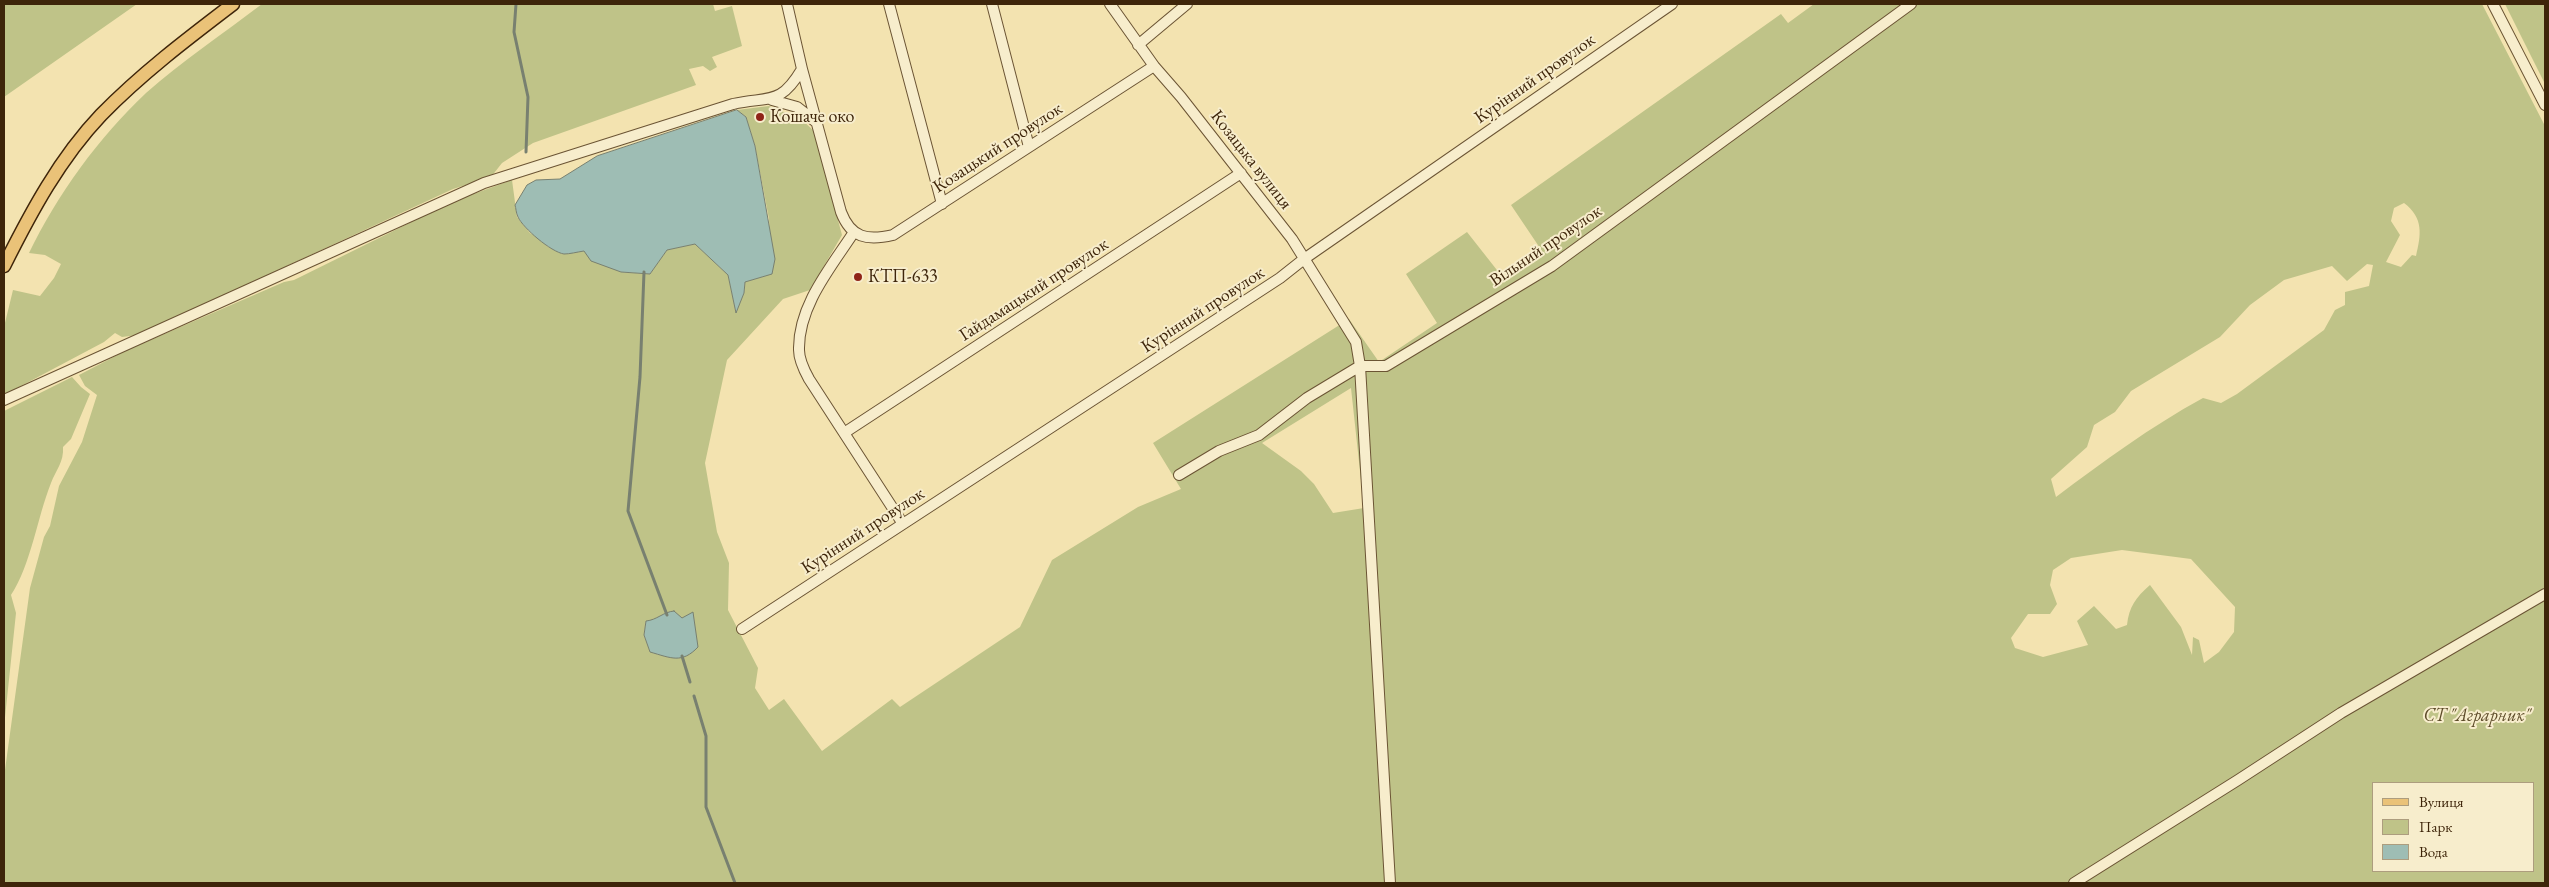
<!DOCTYPE html>
<html>
<head>
<meta charset="utf-8">
<style>
	body { margin:0 }
	#map { position:relative; width:2549px; height:887px; overflow:hidden; background:#f3e3b0; font-family:"EB Garamond",serif }
	canvas { display:block }
	.frame { position:absolute; inset:0; border:5px solid #3e250a; pointer-events:none }
	.legend { position:absolute; left:2372px; top:782px; width:162px; height:90px; box-sizing:border-box; background:#f7edcc; border:1px solid #ad9d7e; margin:0; padding:6px 9px; list-style:none; font-size:15px; color:#3e250a }
	.legend li { display:flex; align-items:center; gap:10px; height:25px }
	.legend b { width:25px; border:1px solid #ad9d7e }
</style>
</head>
<body>
<div id="map">
<canvas width="2549" height="887"></canvas>
<div class="frame"></div>
<ul class="legend">
<li><b style="height:6px;background:#eac278"></b>Вулиця</li>
<li><b style="height:14px;background:#bfc388"></b>Парк</li>
<li><b style="height:14px;background:#9ebdb4"></b>Вода</li>
</ul>
</div>
<script>
const c = document.querySelector('canvas').getContext('2d');
c.lineJoin = 'round';
function fillPath(path, color) { c.fillStyle = color; c.fill(path, 'evenodd'); }
function stroke(path, color, width, dash) { c.strokeStyle = color; c.lineWidth = width; c.lineCap = dash ? 'butt' : 'round'; c.setLineDash(dash || []); c.stroke(path); }
function label(font, color, halo, rows, align = 'center') {
  c.font = font + ' "EB Garamond",serif'; c.lineWidth = 4; c.setLineDash([]); c.textBaseline = 'middle'; c.strokeStyle = halo; c.fillStyle = color; for (const [text, x, y, turn = 0] of rows) {
    c.save(); c.translate(x, y); c.rotate((+turn || 0) * Math.PI / 180); c.textAlign = isNaN(turn) ? turn : align; if (halo) c.strokeText(text, 0, 0); c.fillText(text, 0, 0); c.restore();
  }
}
const green = new Path2D(`
	M4,4H137L4,97Z
	M262,4H713L715,11L732,6L742,46L712,57L717,67L710,71L703,66L689,69L696,85L533,143L502,163L491,177L453,189L138,335L122,337L115,333L104,342L4,395V327L13,290L40,296L54,278L61,264L45,255L29,253C57,195 99,137 146,93C182,61 224,33 262,4Z
	M1814,4H2482L2545,126V883H4V777L30,588L44,537L50,526L59,486L82,442L97,395L85,386L79,375L125,351L284,282L294,280L454,201L512,180L517,217L530,233L538,237L547,246L563,254L584,251L621,272L650,274L667,250L695,244L728,275L736,312L744,293L745,282L771,274L769,219L755,146L746,117L737,110L769,106L801,119L814,131L842,235L810,290L783,299L727,360L705,463L717,532L729,563L728,610L758,668L755,688L769,710L784,699L822,751L892,699L900,707L1020,627L1052,560L1138,507L1181,489L1153,443L1349,319L1379,362L1437,323L1406,274L1467,232L1504,279L1544,254L1511,205L1781,14L1788,23ZM2404,203C2424,218 2421,235 2416,256L2412,255L2401,267L2386,262L2400,235L2391,221L2394,208ZM2367,264L2373,265L2369,286L2345,292V305L2335,310L2324,330L2237,394L2221,403L2203,398C2150,427 2104,461 2056,497L2051,479L2087,447L2094,425L2115,412L2131,391L2220,337L2250,305L2284,280L2332,266L2347,281ZM1351,388L1364,508L1333,513L1314,484L1301,471L1262,443ZM2122,550L2191,559L2235,607L2234,632L2219,652L2204,663L2199,640L2193,637L2192,655L2181,627L2150,585C2136,597 2129,607 2127,625L2116,629L2094,606L2077,621L2088,645L2043,657L2015,648L2011,638L2028,614H2050L2057,604L2050,585L2053,570L2071,558ZM682,618L650,652L644,635L646,621ZM2373,783H2533V871H2373Z
	M2505,4H2545V84Z
	M72,377L81,387L90,394L71,439L63,447C64,462 56,470 51,483C37,518 31,565 11,595L16,613L4,727V411Z`);
const water = new Path2D(`
	M737,110L746,117L755,146L775,259L772,274L745,282L744,293L736,313L728,275L695,244L667,250L650,274L621,272L591,261L584,251C577,252 570,254 564,254C551,252 523,228 518,217C516,213 516,208 515,205L527,185L536,180L560,179L597,156Z
	M674,611L682,618L693,612L698,647C682,664 671,658 650,652L644,635L646,621C657,620 663,612 674,611Z`);
const stream = new Path2D(`
	M516,4L514,32L528,97L526,152
	M644,272L640,377L628,511L667,615
	M682,656L690,682
	M694,696L706,736V807L735,883`);
const minor = new Path2D(`
	M787,4L802,69L841,212C851,238 867,241 893,235L1154,66
	M889,4L942,204
	M992,4L1029,147
	M1110,4L1154,66L1181,97L1292,239L1356,342L1360,366L1390,883
	M2493,4L2545,105
	M1138,45L1187,4
	M772,100L797,107L816,122
	M854,232C831,267 798,306 799,350C799,360 804,370 809,379L903,524
	M4,400L484,183L733,104C770,96 780,106 802,69
	M844,433L1241,173
	M1179,475L1219,451L1259,435L1307,398L1360,366H1386L1552,266L1911,4
	M742,629L1280,278L1304,259L1672,4
	M2074,883L2238,780L2341,713L2545,594`);
const major = new Path2D(`
	M4,266C31,212 60,158 101,115C141,74 187,39 233,4`);
const markers = [
	[760,117,5,"#8f2418"],
	[858,277,5,"#8f2418"]
];
const streetNames = [
	["Курінний провулок",1535,79,-35],
	["Козацький провулок",998,148,-33],
	["Козацька вулиця",1251,160,52],
	["Вільний провулок",1546,246,-34],
	["Гайдамацький провулок",1034,290,-33],
	["Курінний провулок",1203,310,-33],
	["Курінний провулок",863,531,-33]
];
const poiNames = [
	["Кошаче око",770,117],
	["КТП-633",868,277]
];
const parkNames = [
	["СТ \"Аграрник\"",2477,716]
];
fillPath(green, '#bfc388');
fillPath(water, '#9ebdb4');
stroke(water, '#788070', 1);
stroke(stream, '#788070', 3);
stroke(minor, '#6b5434', 12);
stroke(major, '#3e250a', 15);
stroke(minor, '#f7edcc', 10);
stroke(major, '#eac278', 12);
for (const [x, y, r, color] of markers) { const dot = new Path2D(); dot.arc(x, y, r, 0, 2 * Math.PI); c.fillStyle = color; c.fill(dot); stroke(dot, '#f7edcc', 2); }
label('18px', '#3e250a', '#f7edcc', streetNames);
label('18px', '#3e250a', '#f7edcc', poiNames, 'left');
label('italic 18px', '#5e4c2a', '#f7edcc', parkNames);
</script>
</body>
</html>
